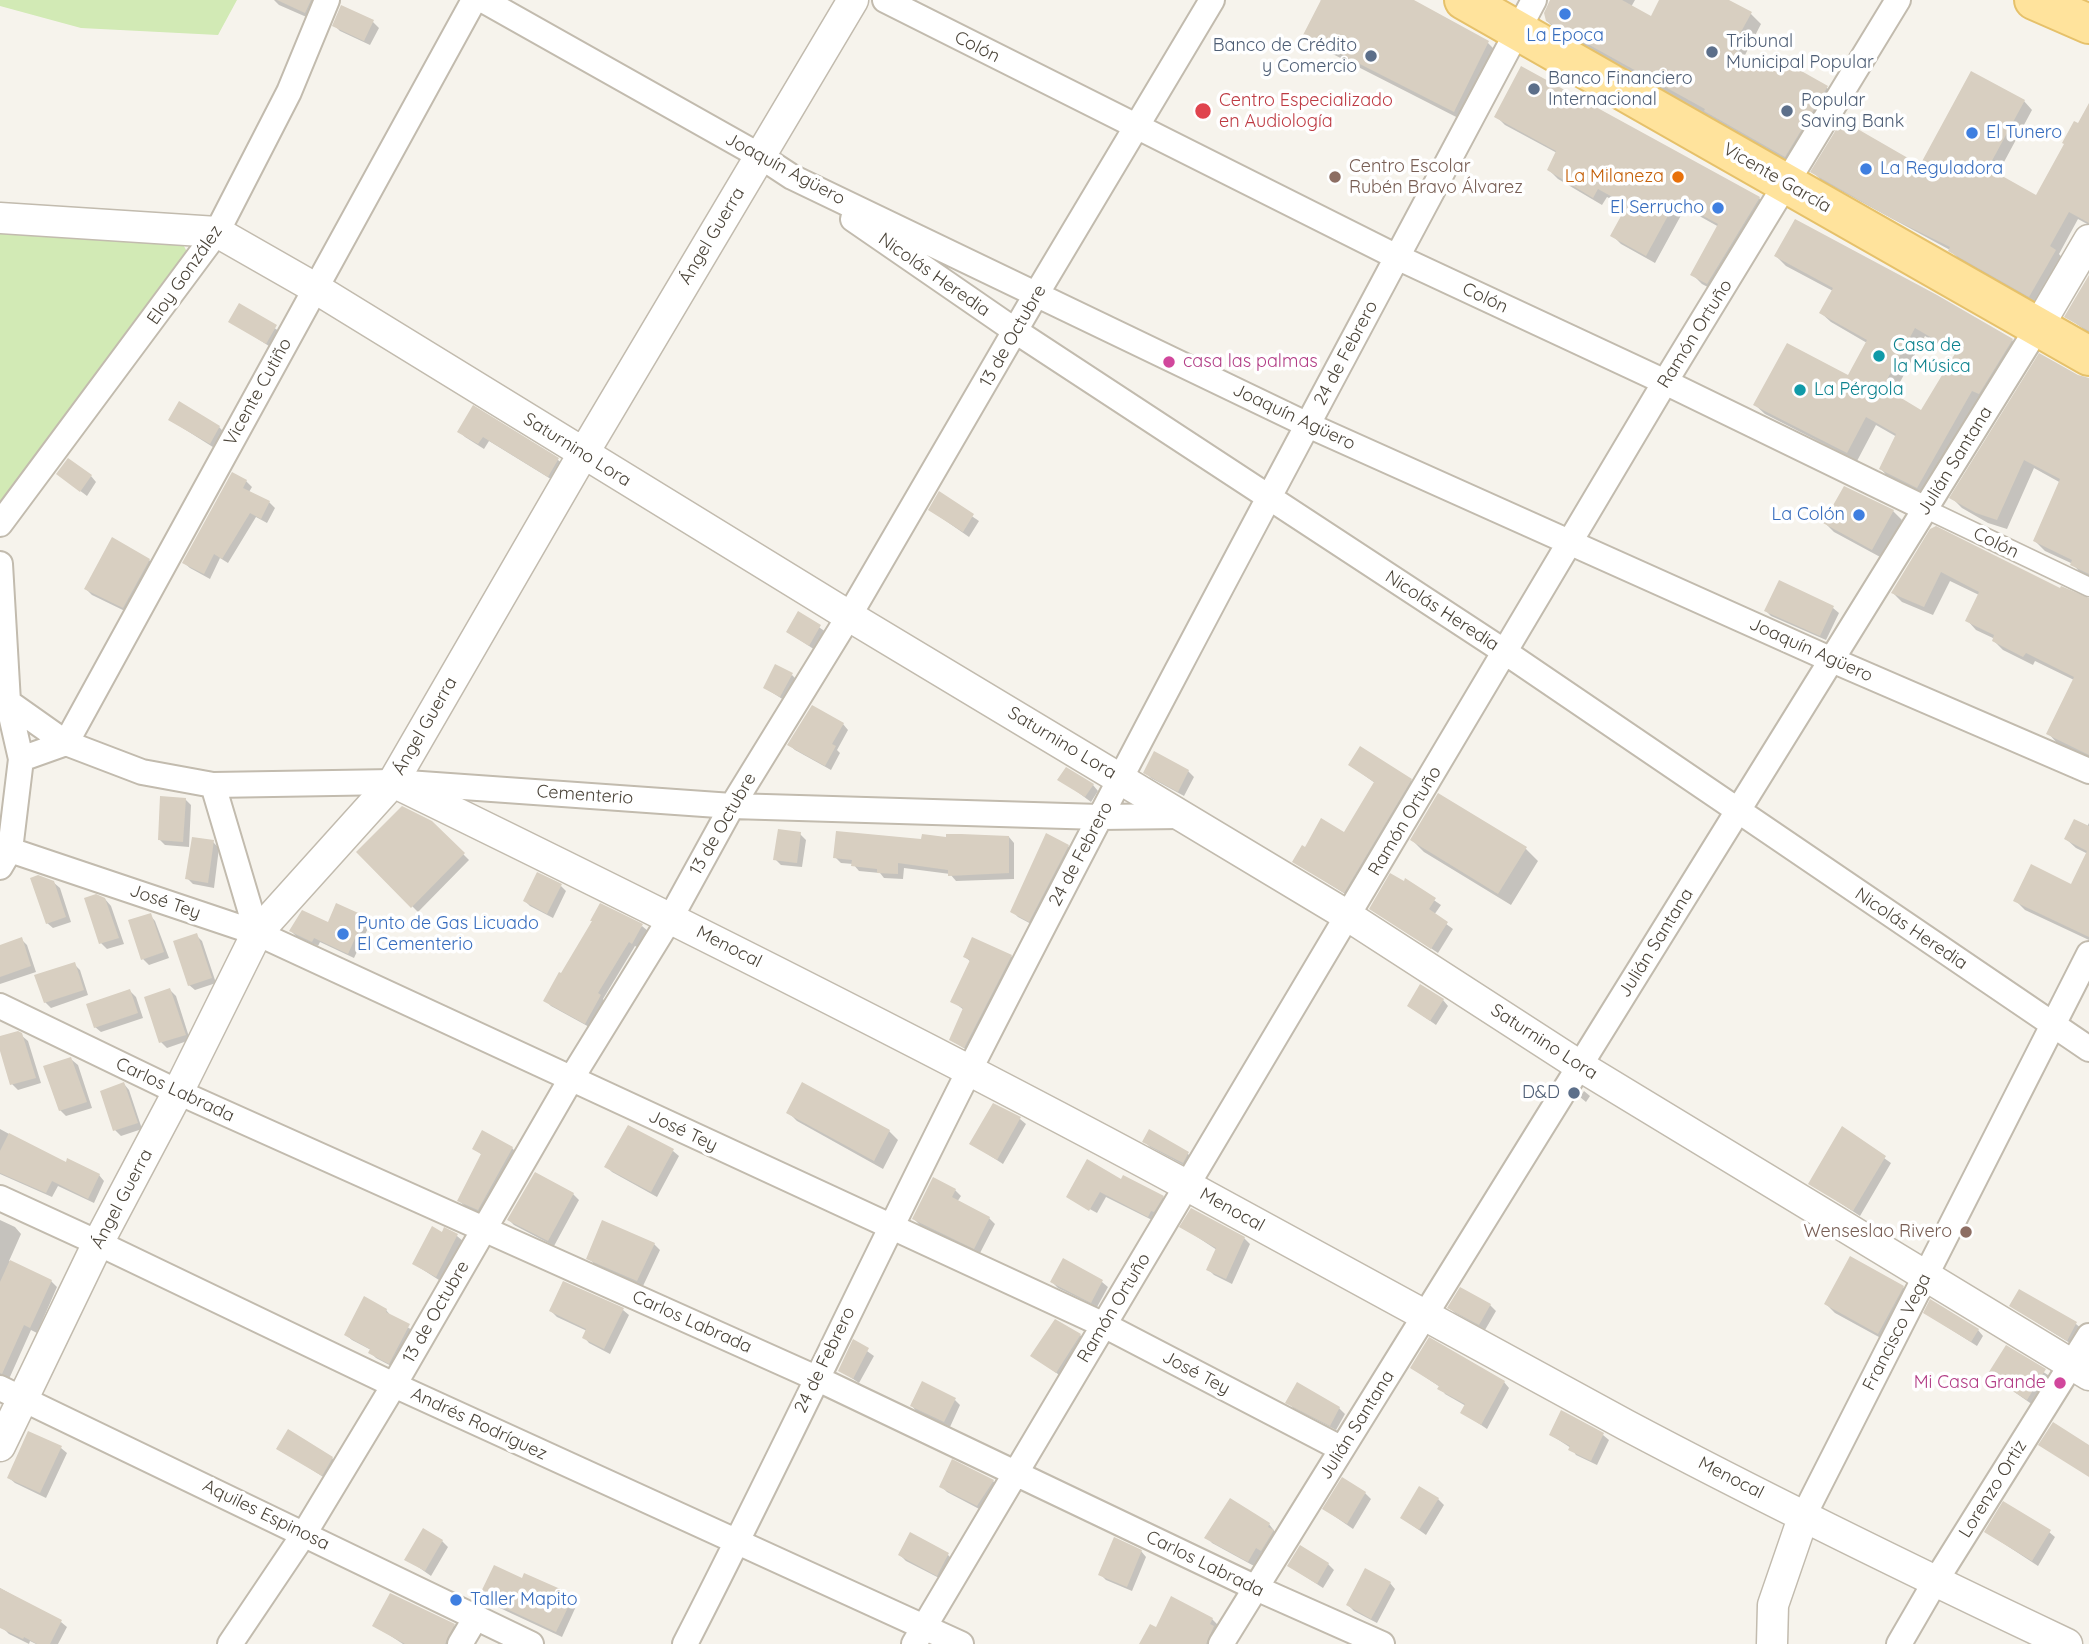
<!DOCTYPE html>
<html>
<head>
<meta charset="utf-8">
<style>
	body { margin:0 }
	canvas { display:block; background:#f6f3ec }
</style>
</head>
<body>
<canvas width="2089" height="1644"></canvas>
<script>
const c = document.querySelector('canvas').getContext('2d');
c.lineJoin = 'round';
function fillPath(path, color) { c.fillStyle = color; c.fill(path, 'evenodd'); }
function stroke(path, color, width, dash) { c.strokeStyle = color; c.lineWidth = width; c.lineCap = dash ? 'butt' : 'round'; c.setLineDash(dash || []); c.stroke(path); }
function label(font, color, halo, rows, align = 'center') {
  c.font = font + ' Quicksand,sans-serif'; c.lineWidth = 7; c.setLineDash([]); c.textBaseline = 'middle'; c.strokeStyle = halo; c.fillStyle = color; for (const [text, x, y, turn = 0] of rows) {
    c.save(); c.translate(x, y); c.rotate((+turn || 0) * Math.PI / 180); c.textAlign = isNaN(turn) ? turn : align; if (halo) c.strokeText(text, 0, 0); c.fillText(text, 0, 0); c.restore();
  }
}
const green = new Path2D(`
	M0,0H237L218,35L81,28L0,6Z
	M0,232L183,244L190,258L0,506Z`);
const shadow = new Path2D(`
	M274,0H319L311,19L279,5Z
	M1320,0H1408L1488,43L1499,54L1466,122L1317,46L1305,34L1322,1Z
	M1552,0H1635L1631,7L1652,18L1661,0H1725L1751,14L1761,24L1744,57L1774,74L1827,88L1837,98L1796,167L1558,32L1547,21Z
	M373,22L379,28L370,45L340,31L334,25Z
	M1521,69L1759,198L1768,207L1717,292L1702,284L1693,275L1719,227L1685,208L1655,263L1621,244L1612,235L1627,207L1607,197L1602,205L1558,179L1549,170L1557,153L1505,125L1496,116Z
	M2024,101L2032,110L1997,175L2037,197L2089,107V225L2078,219L2059,254L2064,260L2039,304L1959,259L1950,250L1821,180L1813,172L1921,168Z
	M1776,256L2012,340L2022,350L1926,496L1890,479L1881,469L1897,437L1876,425L1857,461L1765,414L1755,405L1848,377L1867,343L1831,322L1821,313L1833,291L1786,266ZM1925,336L1957,355L1922,412L1893,395Z
	M2089,278V333L2066,316Z
	M239,305L282,333L272,348L230,321Z
	M2078,377L2089,379V578L2082,575L2073,564L2045,551L2035,541L2061,483L2034,468L2007,529L1988,523L1962,508L1952,498Z
	M473,408L558,460L564,465L554,481L489,441L484,449L465,437L459,431Z
	M170,420L219,427L225,433L216,449Z
	M58,474L91,476L96,482L87,496Z
	M246,481L252,487L249,492L269,502L275,508L267,523L256,517L228,563L220,558L210,579L190,568L184,563Z
	M939,494L979,521L969,537L930,510Z
	M1893,511L1902,520L1882,558L1834,532L1825,523Z
	M1932,530L2089,605V759L2057,743L2048,733L2074,680L2035,661L2033,665L2003,650L1994,641L1995,639L1976,630L1967,620L1979,595L1950,581L1933,615L1902,602L1893,593Z
	M149,560L155,566L129,613L92,595L86,589Z
	M1833,608L1839,613L1826,640L1771,616L1766,611Z
	M798,613L826,632L815,650L788,632Z
	M792,675L797,680L787,702L765,688Z
	M843,724L848,730L837,750L840,753L831,770L795,750L789,745Z
	M1350,765L1411,780L1416,786L1350,897L1295,862L1306,849L1345,834L1375,783Z
	M1188,771L1194,777L1184,796L1151,778L1145,772Z
	M1060,779L1093,785L1098,791L1091,802Z
	M185,799L191,805L189,847L165,845L159,839Z
	M431,822L469,860L418,912L358,852Z
	M2089,823V940L2025,910L2015,900L2072,886L2088,854L2076,848L2066,839L2087,827Z
	M800,834L806,840L802,867L781,865L775,859Z
	M1009,837L1014,843V879L956,881L950,874L904,868L903,879L884,878L880,873L859,871L853,864L841,863L835,857L923,841Z
	M1412,840L1526,849L1538,861L1511,905L1424,852Z
	M213,842L219,848L214,888L193,884L187,878Z
	M1068,846L1074,852L1035,926L1018,917L1012,911Z
	M1406,881L1441,905L1434,915L1453,929L1438,953L1371,908Z
	M53,882L60,888L71,922L53,928L47,923Z
	M561,886L566,891L553,918L530,906L525,901Z
	M105,899L111,906L124,944L107,949L101,943Z
	M150,915L155,921L169,958L149,965L143,959Z
	M364,918L370,924L354,958L320,942L318,946L297,937L291,931Z
	M642,926L648,931L639,948L635,946L603,999L605,1002L591,1028L551,1006L545,1000Z
	M196,935L202,941L216,983L195,990L189,985Z
	M21,939L27,945L36,972L0,984V946Z
	M1011,956L1017,962L970,1052L951,1040L964,1010L952,1001L971,962L965,957Z
	M74,964L80,970L88,995L51,1008L45,1002Z
	M170,990L176,996L190,1040L167,1048L161,1042Z
	M130,991L136,997L143,1018L101,1032L95,1027Z
	M1443,1000L1448,1006L1436,1025L1409,1006Z
	M21,1035L28,1041L41,1083L18,1090L12,1084L0,1045V1038Z
	M72,1060L78,1065L92,1108L66,1116L60,1110L46,1067Z
	M124,1084L129,1090L142,1129L121,1136L115,1130L102,1092Z
	M1584,1091L1590,1096L1586,1102L1580,1097Z
	M994,1105L1020,1119L1026,1124L1003,1164L972,1144Z
	M788,1112L889,1131L898,1140L883,1169L797,1121Z
	M0,1129L66,1165L99,1175L104,1181L94,1203L58,1186L52,1197L0,1174Z
	M1843,1129L1891,1163L1860,1216L1810,1183Z
	M1149,1132L1188,1154L1194,1160L1189,1168L1150,1147L1144,1141Z
	M474,1148H512L518,1154L484,1215L465,1206L459,1201L482,1155Z
	M673,1151L679,1156L657,1197L612,1172L607,1167Z
	M535,1174L573,1194L579,1200L554,1246L514,1225L509,1220Z
	M1122,1181L1163,1197L1168,1203L1154,1221L1106,1197L1097,1213L1068,1197Z
	M955,1190L961,1196L957,1202L989,1218L995,1224L980,1253L920,1225L914,1219Z
	M1192,1210L1244,1238L1250,1244L1232,1284L1214,1275L1209,1270L1217,1250L1182,1227Z
	M0,1220L15,1227L21,1234L9,1261L51,1281L57,1287L37,1333L31,1330L9,1379L0,1375Z
	M603,1222L654,1244L660,1250L643,1286L594,1264L589,1258Z
	M444,1230L457,1236L463,1241L442,1282L414,1264Z
	M1064,1260L1102,1282L1108,1287L1097,1307L1058,1288L1052,1282Z
	M564,1283L623,1310L629,1315L610,1354L589,1343L584,1337L587,1331L557,1317L551,1311Z
	M1903,1287L1912,1296L1888,1342L1835,1313L1826,1304Z
	M1490,1305L1496,1311L1485,1330L1455,1313L1449,1307Z
	M2011,1306L2076,1324L2082,1329L2073,1345Z
	M386,1310L392,1317L415,1332L395,1368L376,1358L370,1352L371,1350L352,1340L346,1335Z
	M1925,1313L1978,1330L1983,1336L1977,1346Z
	M1080,1335L1086,1341L1062,1377L1033,1356Z
	M854,1342L874,1356L859,1383L840,1370Z
	M2007,1348L2051,1377L2033,1405L1990,1375Z
	M1412,1368L1504,1382L1509,1388L1487,1429L1462,1412L1466,1406L1445,1394L1440,1387Z
	M955,1400L960,1405L950,1427L917,1412L912,1406Z
	M1288,1402L1339,1408L1345,1414L1336,1430L1293,1408Z
	M1562,1412L1603,1435L1609,1440L1597,1465L1576,1455L1571,1448L1551,1435Z
	M29,1434L61,1448L67,1453L46,1498L15,1483L9,1478Z
	M278,1448L332,1458L338,1464L328,1480Z
	M952,1462L993,1481L999,1487L983,1511L947,1492L941,1486Z
	M1365,1493L1371,1499L1353,1529L1324,1509Z
	M1438,1499L1444,1505L1426,1535L1402,1518Z
	M1231,1500L1269,1524L1279,1537L1267,1556L1262,1552L1254,1566L1212,1543L1207,1537Z
	M1986,1532H2049L2055,1537L2038,1566Z
	M442,1541L448,1547L431,1576L407,1559Z
	M1141,1551L1146,1557L1132,1591L1106,1580L1100,1574Z
	M900,1555H948L953,1560L943,1580L906,1561Z
	M1328,1564L1334,1570L1323,1588L1289,1566Z
	M523,1580L572,1596L578,1602L562,1637L487,1602L481,1596Z
	M1390,1583L1395,1589L1377,1623L1354,1611L1348,1605Z
	M0,1588L61,1622L67,1627L58,1644H36L30,1641L29,1644L9,1634L0,1625Z
	M1212,1619L1218,1625L1215,1629L1219,1633L1214,1644H1141Z
	M374,1625H454L459,1631L453,1644H403Z`);
const building = new Path2D(`
	M277,0H311L305,13Z
	M1321,0H1414L1489,41L1454,112L1303,35Z
	M1550,0H1622L1651,16L1659,0H1729L1752,12L1732,48L1773,72L1780,59L1828,86L1785,157L1704,111L1705,109L1546,21L1544,13Z
	M341,5L374,20L364,41L332,26Z
	M1521,66L1760,197L1707,284L1690,275L1718,224L1676,201L1646,256L1610,236L1627,205L1598,189L1593,198L1547,170L1556,151L1494,117Z
	M1971,71L2025,100L1988,168L2036,195L2064,144L2062,143L2074,121L2078,123L2089,103V223L2069,212L2050,246L2056,250L2029,297L1948,251L1950,247L1891,218L1810,172L1842,120L1920,165Z
	M1795,219L1937,295L2013,339L1979,394L1972,391L1917,488L1879,469L1896,434L1866,417L1847,453L1753,405L1787,343L1848,375L1867,340L1819,313L1833,288L1774,256ZM1915,328L1956,352L1921,410L1883,387Z
	M2089,275V331L2064,317Z
	M239,303L277,325L266,344L228,322Z
	M2039,353L2078,375L2089,378V574L2070,565L2072,560L2033,541L2060,479L2024,460L1997,520L1976,513L1949,498Z
	M179,401L220,426L210,444L168,420Z
	M473,405L559,458L548,477L483,437L478,444L457,432Z
	M68,458L92,475L80,492L56,474Z
	M232,472L247,480L243,488L270,501L261,519L250,513L222,559L214,554L204,574L182,563Z
	M1844,486L1894,510L1872,550L1823,523Z
	M939,491L974,514L963,532L928,510Z
	M1936,526L2060,588L2061,586L2089,598V755L2046,734L2074,677L2026,653L2023,657L1992,641L1994,635L1965,621L1979,592L1941,572L1924,607L1891,593L1930,529Z
	M112,537L150,559L123,608L84,589Z
	M1779,580L1834,606L1820,636L1764,611Z
	M798,611L821,625L809,646L786,632Z
	M775,664L793,673L780,697L763,688Z
	M812,705L844,723L832,744L836,746L825,766L787,745Z
	M1360,746L1412,779L1344,893L1292,862L1302,845L1305,847L1321,818L1344,832L1374,782L1348,765Z
	M1154,751L1189,770L1178,792L1143,773Z
	M1066,767L1094,784L1085,797L1057,780Z
	M1438,793L1527,847L1498,894L1410,840Z
	M160,796L186,798L183,842L158,840Z
	M402,806L432,821L465,853L411,908L356,852Z
	M2074,819L2089,826V937L2013,901L2031,864L2071,884L2087,851L2064,839Z
	M778,829L801,832L797,863L773,860Z
	M836,831L921,839L922,834L946,837V834H961L1009,836V873L948,876V870L898,863V874L877,873V869L851,866L852,860L833,858Z
	M1046,833L1069,845L1029,922L1010,912Z
	M192,837L214,840L208,883L185,879Z
	M537,872L562,884L547,914L523,901Z
	M1390,873L1404,881L1405,878L1436,898L1429,909L1448,922L1431,949L1369,909Z
	M38,875L54,881L66,917L46,924L30,878Z
	M96,894L105,898L119,938L99,944L84,898Z
	M336,903L365,916L348,954L314,938L312,942L289,931L302,910L328,922Z
	M600,903L643,924L632,944L629,942L598,993L601,995L585,1024L543,1001L559,972L561,973L592,921H590Z
	M151,913L164,952L141,960L128,920Z
	M197,933L212,978L188,986L173,941Z
	M22,937L31,966L0,977V945Z
	M972,937L1012,955L964,1048L949,1040L963,1008L950,1002L970,960L963,957Z
	M75,962L84,990L44,1003L34,975Z
	M1420,984L1444,999L1430,1021L1407,1006Z
	M170,988L186,1035L159,1043L144,997Z
	M130,989L138,1013L94,1028L86,1004Z
	M18,1031L22,1033L36,1078L10,1085L0,1051V1036Z
	M71,1057L87,1102L59,1111L43,1066Z
	M124,1082L138,1123L113,1131L100,1091Z
	M802,1082L890,1130L874,1161L786,1113Z
	M993,1103L1021,1117L997,1160L969,1144Z
	M628,1125L674,1149L651,1192L604,1167Z
	M1842,1126L1886,1156L1853,1211L1808,1184Z
	M1149,1129L1189,1152L1183,1163L1142,1142Z
	M482,1130L513,1147L478,1210L457,1201L481,1154L472,1149Z
	M9,1133L66,1162L67,1158L100,1174L88,1199L52,1181L46,1193L0,1173V1151Z
	M1087,1159L1121,1179L1123,1175L1164,1196L1154,1212L1151,1211L1148,1217L1100,1192L1089,1211L1066,1197Z
	M535,1172L574,1193L548,1241L507,1220Z
	M933,1177L956,1189L952,1197L990,1217L974,1249L912,1219Z
	M1191,1208L1245,1237L1226,1279L1206,1270L1216,1248L1179,1227Z
	M602,1220L655,1243L637,1281L586,1259Z
	M432,1226L442,1232L444,1227L458,1234L436,1277L412,1264Z
	M1850,1256L1904,1286L1878,1334L1824,1304Z
	M1063,1258L1103,1280L1091,1303L1050,1282Z
	M10,1260L52,1280L30,1328L24,1325L2,1374L0,1373V1282Z
	M563,1281L624,1308L604,1349L582,1338L586,1329L549,1311Z
	M1460,1287L1491,1304L1479,1325L1447,1308Z
	M2019,1289L2077,1322L2067,1341L2009,1306Z
	M364,1296L387,1309L386,1312L410,1324L389,1364L368,1353L370,1349L344,1335Z
	M1930,1299L1979,1329L1971,1342L1923,1313Z
	M1055,1319L1081,1334L1056,1373L1030,1356Z
	M1429,1337L1505,1381L1481,1425L1460,1413L1465,1404L1437,1389L1439,1386L1410,1368Z
	M853,1339L869,1348L853,1379L838,1371Z
	M2006,1345L2046,1369L2027,1400L1987,1375Z
	M922,1381L956,1398L944,1422L910,1406Z
	M1297,1382L1340,1407L1330,1426L1285,1403Z
	M1561,1410L1604,1433L1591,1461L1568,1450L1570,1446L1549,1435Z
	M2053,1422L2089,1445V1477L2038,1445Z
	M288,1429L333,1457L322,1476L276,1449Z
	M28,1431L62,1446L40,1493L7,1478Z
	M952,1459L994,1480L977,1506L939,1487Z
	M1342,1477L1366,1492L1347,1524L1322,1509Z
	M1419,1486L1439,1498L1419,1530L1400,1518Z
	M1230,1498L1270,1523L1268,1527L1274,1530L1261,1551L1256,1548L1248,1562L1204,1538Z
	M2003,1501L2051,1530L2032,1561L1984,1532Z
	M423,1528L443,1540L425,1571L404,1560Z
	M910,1532L949,1553L937,1576L898,1555Z
	M1114,1537L1142,1550L1127,1587L1098,1575Z
	M1300,1545L1329,1563L1317,1584L1287,1566Z
	M494,1565L522,1578L524,1573L574,1595L556,1632L479,1596Z
	M1365,1568L1391,1582L1371,1619L1346,1605Z
	M0,1588L62,1620L50,1644H37L24,1637L23,1639L0,1628Z
	M390,1593L455,1624L445,1644H405L372,1626Z
	M1171,1596L1213,1618L1210,1624L1214,1626L1206,1644H1139L1150,1624L1156,1627Z`);
const pedestrian = new Path2D(`
	M1926,509L2089,587`);
const minor = new Path2D(`
	M483,0L760,156L792,177L1308,425L1832,660L2089,771
	M885,0L1397,257L1665,382L1926,509
	M853,219L1017,332L1505,652L2089,1049
	M0,524L217,232L289,92L327,0
	M0,564L8,702L21,759L10,850L0,867
	M8,702L66,743L142,772L213,785L393,782L732,806L1100,817L1181,816
	M21,759L66,743L474,0
	M213,785L257,933
	M10,850L257,933L1104,1325L1342,1449
	M0,1006L178,1092L816,1378L1256,1588L1382,1644
	M0,1198L98,1243L394,1385L961,1644
	M0,1388L531,1644
	M1804,1515L2089,954
	M230,1644L304,1534L394,1385L571,1079L671,917L732,806L849,616L1037,293L1212,0
	M460,1644L476,1617
	M685,1644C783,1454 873,1260 970,1069C1153,710 1345,356 1534,0
	M914,1644L1665,382L1898,0
	M1221,1644L2038,327
	M1899,1644L1935,1582L2089,1336`);
const tertiary = new Path2D(`
	M0,218L217,232L315,288L849,616L1348,916L1580,1066L2089,1375
	M2038,327L2089,240
	M393,782C660,912 925,1044 1186,1185C1333,1264 1479,1346 1626,1425C1771,1502 1919,1574 2067,1644
	M0,1446L98,1243L178,1092L257,933L393,782L583,454L853,0
	M1772,1644L1773,1605L1804,1515`);
const primary = new Path2D(`
	M1464,0L2089,356
	M2034,0L2089,24`);
const markers = [
	[1565,14,7,"#3f7fe0"],
	[1712,52,7,"#5c6f8a"],
	[1371,56,7,"#5c6f8a"],
	[1534,89,7,"#5c6f8a"],
	[1203,111,9,"#e0444e"],
	[1787,111,7,"#5c6f8a"],
	[1972,133,7,"#3f7fe0"],
	[1866,169,7,"#3f7fe0"],
	[1335,177,7,"#8d6e63"],
	[1678,177,7,"#e8710a"],
	[1718,208,7,"#3f7fe0"],
	[1879,356,7,"#0f9aa8"],
	[1169,362,7,"#d1479c"],
	[1800,390,7,"#0f9aa8"],
	[1859,515,7,"#3f7fe0"],
	[343,934,7,"#3f7fe0"],
	[1574,1093,7,"#5c6f8a"],
	[1966,1232,7,"#8d6e63"],
	[2060,1383,7,"#d1479c"],
	[456,1600,7,"#3f7fe0"]
];
const shopNames = [
	["La Epoca",1565,36,"center"],
	["El Tunero",1986,133],
	["La Reguladora",1880,169],
	["El Serrucho",1704,208,"right"],
	["La Colón",1845,515,"right"],
	["Punto de Gas Licuado",357,924],
	["El Cementerio",357,945],
	["Taller Mapito",470,1600]
];
const serviceNames = [
	["Tribunal",1726,42],
	["Municipal Popular",1726,63],
	["Banco de Crédito",1357,46,"right"],
	["y Comercio",1357,67,"right"],
	["Banco Financiero",1548,79],
	["Internacional",1548,100],
	["Popular",1801,101],
	["Saving Bank",1801,122],
	["D&D",1560,1093,"right"]
];
const streetNames = [
	["Colón",977,47,27],
	["Joaquín Agüero",785,169,28],
	["Vicente García",1777,178,30],
	["Ángel Guerra",712,236,-59],
	["Eloy González",185,275,-55],
	["Nicolás Heredia",934,275,35],
	["Colón",1485,298,25],
	["Ramón Ortuño",1695,334,-58],
	["13 de Octubre",1013,336,-60],
	["24 de Febrero",1346,353,-62],
	["Vicente Cutiño",258,392,-61],
	["Joaquín Agüero",1294,417,25],
	["Saturnino Lora",577,450,32],
	["Julián Santana",1955,461,-58],
	["Colón",1996,543,26],
	["Nicolás Heredia",1442,611,33],
	["Joaquín Agüero",1811,650,24],
	["Ángel Guerra",425,726,-60],
	["Saturnino Lora",1062,743,31],
	["Cementerio",585,795,4],
	["Ramón Ortuño",1405,821,-59],
	["13 de Octubre",723,824,-60],
	["24 de Febrero",1081,854,-62],
	["José Tey",165,902,19],
	["Nicolás Heredia",1911,929,34],
	["Julián Santana",1656,943,-58],
	["Menocal",729,947,27],
	["Saturnino Lora",1544,1042,33],
	["Carlos Labrada",175,1090,25],
	["José Tey",683,1131,25],
	["Ángel Guerra",122,1199,-62],
	["Menocal",1232,1210,29],
	["Ramón Ortuño",1114,1308,-59],
	["13 de Octubre",436,1312,-60],
	["Carlos Labrada",692,1322,24],
	["Francisco Vega",1897,1332,-63],
	["24 de Febrero",825,1360,-64],
	["José Tey",1196,1373,28],
	["Andrés Rodríguez",479,1424,25],
	["Julián Santana",1357,1425,-58],
	["Menocal",1731,1478,27],
	["Lorenzo Ortiz",1993,1489,-58],
	["Aquiles Espinosa",266,1515,26],
	["Carlos Labrada",1205,1564,26]
];
const healthNames = [
	["Centro Especializado",1219,101],
	["en Audiología",1219,122]
];
const educationNames = [
	["Centro Escolar",1349,167],
	["Rubén Bravo Álvarez",1349,188],
	["Wenseslao Rivero",1952,1232,"right"]
];
const foodNames = [
	["La Milaneza",1664,177]
];
const cultureNames = [
	["Casa de",1893,346],
	["la Música",1893,367],
	["La Pérgola",1814,390]
];
const hotelNames = [
	["casa las palmas",1183,362],
	["Mi Casa Grande",2046,1383,"right"]
];
fillPath(green, '#d2eab5');
fillPath(shadow, '#0003');
fillPath(building, '#d8cfc1');
stroke(pedestrian, '#c2bbae', 21);
stroke(minor, '#c2bbae', 28);
stroke(tertiary, '#c2bbae', 33);
stroke(primary, '#e6c16a', 42);
stroke(pedestrian, '#fff', 18);
stroke(minor, '#fff', 24);
stroke(tertiary, '#fff', 30);
stroke(primary, '#ffe39c', 38);
for (const [x, y, r, color] of markers) { const dot = new Path2D(); dot.arc(x, y, r, 0, 2 * Math.PI); c.fillStyle = color; c.fill(dot); stroke(dot, '#fff', 2.5); }
label('18px', '#366cbe', '#fff', shopNames, 'left');
label('18px', '#4e5e75', '#fff', serviceNames, 'left');
label('18px', '#4b4439', '#fff', streetNames);
label('18px', '#be3a42', '#fff', healthNames, 'left');
label('18px', '#785e54', '#fff', educationNames, 'left');
label('18px', '#c56008', '#fff', foodNames, 'right');
label('18px', '#0d838f', '#fff', cultureNames, 'left');
label('18px', '#b23c85', '#fff', hotelNames, 'left');
</script>
</body>
</html>
